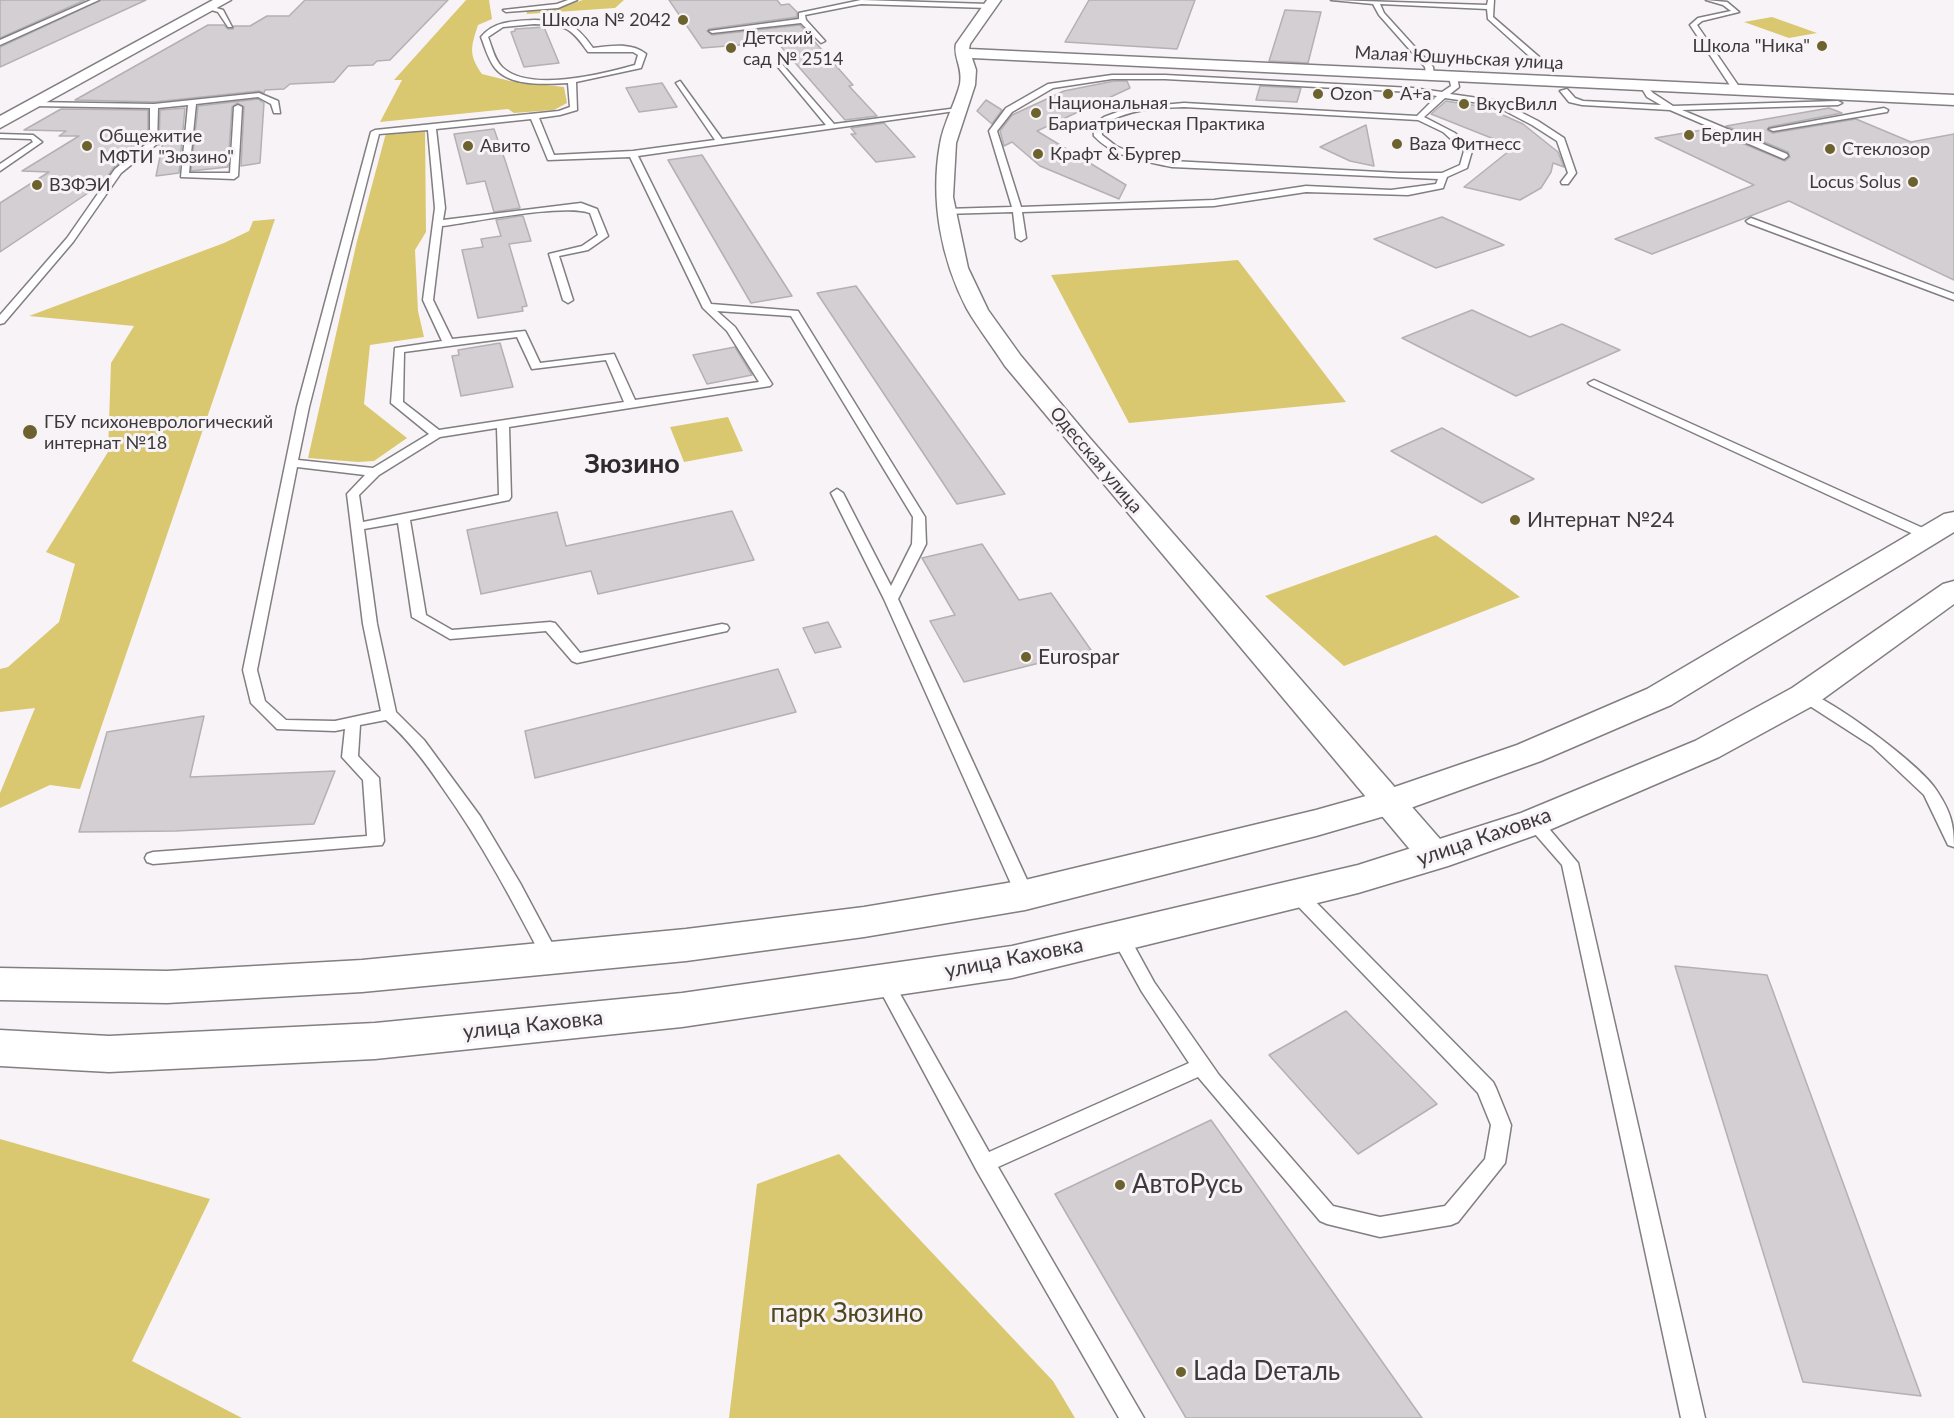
<!DOCTYPE html>
<html>
<head>
<meta charset="utf-8">
<style>
	body { margin:0 }
	canvas { display:block; background:#f8f3f7 }
</style>
</head>
<body>
<canvas width="1954" height="1418"></canvas>
<script>
const c = document.querySelector('canvas').getContext('2d');
c.lineJoin = 'round';
function fillPath(path, color) { c.fillStyle = color; c.fill(path, 'evenodd'); }
function stroke(path, color, width, dash) { c.strokeStyle = color; c.lineWidth = width; c.lineCap = dash ? 'butt' : 'round'; c.setLineDash(dash || []); c.stroke(path); }
function label(font, color, halo, rows, align = 'center') {
  c.font = font + ' Lato,sans-serif'; c.lineWidth = 6; c.setLineDash([]); c.textBaseline = 'middle'; c.strokeStyle = halo; c.fillStyle = color; for (const [text, x, y, turn = 0] of rows) {
    c.save(); c.translate(x, y); c.rotate((+turn || 0) * Math.PI / 180); c.textAlign = isNaN(turn) ? turn : align; if (halo) c.strokeText(text, 0, 0); c.fillText(text, 0, 0); c.restore();
  }
}
const green = new Path2D(`
	M466,0H489L492,19L478,25C471,47 468,54 482,74L510,81L564,87L567,103L554,110L514,113L508,109L380,122L402,80H394Z
	M583,0H624L615,8L527,14L526,10L560,7Z
	M1772,17L1817,33L1789,38L1744,22Z
	M425,130L426,232L415,250L418,311L424,337L370,345L364,404L407,438L374,461L358,462L308,458L357,241L386,133Z
	M275,219L80,789L50,785L0,808V793L35,708L0,712V669L8,667L59,622L75,564L46,552L108,452L111,363L134,326L29,316L224,243L249,231L253,221Z
	M1238,260L1346,402L1129,423L1051,275Z
	M728,417L743,451L684,462L670,427Z
	M1436,535L1520,597L1344,666L1265,596Z
	M0,1139L210,1199L132,1361L242,1418H0Z
	M839,1154L1053,1381L1075,1418H729L757,1184Z`);
const building = new Path2D(`
	M0,0H85L0,38Z
	M101,0H146L0,67V47Z
	M305,0H448L390,60L377,61L373,65L348,66L334,82L290,84L284,89L265,90L264,93L259,91L154,102L75,100L208,25H224L228,29H233L234,26H250L267,16H289Z
	M669,0H777L781,5L789,4L797,12V17L709,29L707,31L712,35L800,25L853,85L849,86L877,116L845,120L777,42L702,48Z
	M1089,0H1195L1177,49L1065,42Z
	M1285,10L1321,12L1308,63L1269,61Z
	M544,27L559,63L524,67L511,32L515,31V29Z
	M1114,81H1127L1130,88L1037,131L1126,185L1119,199L1040,166L1012,142L1004,146L1000,131L1012,115L1064,91Z
	M662,83L677,107L639,112L626,88Z
	M1260,86L1301,88L1297,102L1256,100Z
	M258,99L264,103L260,163L241,166L244,107L237,103L232,107L228,167L191,171L198,106Z
	M986,100L1002,110L992,124L977,111Z
	M1446,101L1485,107L1523,124L1558,152L1564,167L1553,163L1551,172L1541,188L1520,200L1464,187L1514,147L1431,114Z
	M185,108L179,173L156,176L163,142L159,145L160,110Z
	M1829,108L1842,113L1769,127L1767,130L1773,133L1856,119L1911,142L1954,134V280L1789,201L1652,254L1615,239L1754,185L1655,138L1708,129L1785,161L1790,157L1788,152L1726,126Z
	M61,109L148,110V140L114,167L103,183L0,252V203L49,172L22,171L79,136H59L66,131L24,130Z
	M884,123L915,157L876,162L851,134H856L851,128Z
	M1366,125L1374,166L1350,161L1320,147Z
	M494,129L506,163L520,208L494,212L485,181L467,184L454,134Z
	M702,155L792,296L751,303L668,160Z
	M519,216H523L531,241L509,244L527,306L522,307L523,311L478,318L462,250L483,247L481,239L501,236L496,220Z
	M1442,217L1504,245L1436,268L1374,239Z
	M856,286L1005,494L957,504L817,293Z
	M1472,310L1530,337L1562,324L1620,350L1516,396L1402,338Z
	M500,343L513,387L461,396L452,356L459,355L458,350Z
	M735,347L752,375L707,384L693,355Z
	M1442,428L1534,479L1482,503L1391,451Z
	M732,511L754,560L598,594L591,571L481,594L467,530L557,512L566,546Z
	M982,544L1019,600L1051,593L1091,650L964,682L930,621L955,615L922,558Z
	M828,622L841,647L815,653L803,628Z
	M778,669L796,712L535,778L525,731Z
	M204,716L190,777L335,771L314,824L176,831L79,832L107,732Z
	M1675,966L1767,975L1921,1396L1803,1382Z
	M1346,1011L1437,1104L1358,1154L1269,1055Z
	M1211,1120L1422,1418H1186L1055,1194Z`);
const service = new Path2D(`
	M91,0H99L0,45V40Z
	M568,0H577L558,8L506,12L503,10L557,4Z
	M861,0L988,4L991,6L988,8L861,4L805,15L806,20L825,41L821,43L801,23L712,33L709,31L799,19V13Z
	M1331,0L1487,5L1488,0H1494L1493,17L1545,62L1538,64L1488,19L1487,9L1380,4L1384,13L1433,67L1434,76L1427,78L1425,67L1379,15L1373,4Z
	M1706,0L1727,2L1739,12L1702,21L1697,25L1742,91L1741,93H1735L1690,25L1698,18L1731,11L1723,5Z
	M210,6L223,10L232,27H228L218,12L208,9Z
	M534,20C566,21 574,21 593,48C610,46 631,42 646,54L641,68L576,82L577,110L560,115L539,118L554,155L633,151L715,140L676,83L680,81L722,139L826,125L778,67L781,63L834,124L958,108L962,110L638,156L711,304L798,311L925,517L926,544L898,599L1034,895L1031,900L1025,902L1019,900L1016,895L884,599L831,493L837,489L843,493L891,586L912,544L913,517L791,316L717,311L735,327L772,384L770,386L509,427L511,497L509,500L410,520L426,615L452,630L550,622L555,623L580,653L722,624L727,625L729,628L727,631L577,663L572,661L546,631L450,639L412,617L398,523L364,529L377,624L396,712L424,740L480,816L520,883L560,958L557,963L551,965L545,963C513,902 482,843 442,787C426,763 408,739 386,720L360,725L358,756L379,778L384,841L382,845L153,864L147,862L145,858L147,854L153,852L367,836L363,780L342,757L345,729L335,731L277,729L251,703L243,670L297,407L371,132L375,130L559,111L570,107L568,83C546,84 510,87 495,68C488,59 485,47 481,37C494,21 514,21 534,20ZM534,24C565,25 570,26 588,52H633L638,55L635,65C603,74 529,93 502,67C494,59 492,47 488,37L503,27ZM531,119L548,160L630,157L703,308L727,331L759,382L635,400L614,354L540,363L525,331L452,339L433,300L442,226C474,222 564,203 590,213L598,235L582,246L549,254L563,300L568,303L573,300L559,256L588,250L608,236L597,209L581,203L443,220L445,208L436,129ZM428,130L435,208L423,300L442,341L395,348L391,403L429,434L373,468L298,460L309,407L379,134ZM517,337L532,369L606,360L624,402L439,430L403,402L404,352ZM497,428L499,495L363,522L359,495L379,475L440,437ZM297,467L365,475L347,494L363,624L381,711L335,721L286,720L265,701L257,670Z
	M1112,75H1165L1412,88L1442,92L1451,86L1449,77L1453,75L1457,77L1459,87L1450,94L1499,101L1538,121L1564,138L1576,173L1568,184H1562L1561,182L1568,173L1557,141L1532,125L1494,105L1445,98L1424,117L1455,133L1472,151L1467,168L1447,177L1443,188L1408,195L1306,192L1214,206L1022,212L1026,238L1021,241L1016,238L1013,212L942,214L940,212L945,209L1012,207L989,131L1006,108L1048,84ZM1112,79H1165L1412,92L1437,96L1417,116L1184,103L1128,108L1104,117L1093,125L1094,136C1115,158 1144,161 1172,167L1438,179L1436,184L1391,190L1306,186L1214,200L1021,207L997,131L1012,112L1053,88ZM1184,107L1418,120L1443,132L1464,151L1460,165L1442,173H1399L1172,161L1134,154L1116,146L1102,135L1101,126C1127,109 1155,108 1184,107Z
	M1645,85L1653,93L1673,106L1838,101L1842,103L1838,105L1682,110L1787,154L1788,156L1784,159L1670,110L1582,105L1569,102L1560,91L1567,89L1575,98L1583,101L1661,105L1647,97L1641,87Z
	M259,93L278,101L280,113H274L271,104L258,97L196,104L189,173H230L234,107L238,105L242,107L238,176L234,179L181,177L188,105L158,108L157,144L121,173L73,242L4,323L0,324V315L67,238L115,169L150,141V108L35,106L31,104L32,102L154,104Z
	M1884,108L1888,110L1887,112L1773,131L1769,129Z
	M0,134L33,135L42,142L0,171V164L33,142L31,139L0,138Z
	M1751,218L1954,294V300L1748,223L1746,221Z
	M1594,380L1934,533L1935,536L1934,539H1924L1590,385L1588,383Z
	M1804,691C1832,699 1922,766 1937,791C1950,811 1954,823 1954,847L1948,845L1924,795L1872,746L1799,699L1797,696L1799,693Z
	M1534,816L1540,818L1578,863L1705,1418H1681L1562,865L1528,826L1526,822L1528,818Z
	M1297,887L1303,889L1493,1082L1496,1088L1511,1125L1505,1163L1458,1222L1451,1225L1380,1237L1327,1224L1320,1221L1198,1077L998,1167L1144,1418H1119L977,1171L875,981L878,976L884,974L890,976L989,1152L1189,1063L1142,992L1111,936L1114,931L1120,929L1126,931L1154,982L1219,1075L1333,1206L1380,1217L1445,1206L1485,1159L1491,1125L1478,1093L1291,899L1288,894L1291,889Z`);
const minor = new Path2D(`
	M987,0H1001L970,44L969,49L1954,95V105L972,58L976,70L975,85L956,143L953,197L968,268L988,310L1021,356L1088,436L1447,847L1452,856L1447,865L1435,869L1423,865L1005,366C993,347 978,328 967,309C941,259 930,200 940,144C943,124 955,104 960,84C963,67 953,57 956,44Z`);
const tertiary = new Path2D(`
	M213,0H231L0,128V116Z`);
const secondary = new Path2D(`
	M1954,512V532L1671,705L1541,761L1402,811L1316,836L1025,910L864,937L686,961L362,992L167,1003L0,1000V968L167,971L362,960L686,929L864,907L1025,880L1316,810L1380,792L1517,745L1647,689L1944,514Z
	M1954,581V604L1816,704L1719,757L1547,831L1448,866L1358,893L1012,978L682,1027L375,1059L109,1072L0,1066V1030L109,1036L375,1023L682,993L1012,946L1358,865L1521,813L1695,741L1792,688L1943,584Z`);
const markers = [
	[683,20,6,"#6c622e"],
	[1822,46,6,"#6c622e"],
	[731,48,6,"#6c622e"],
	[1318,94,6,"#6c622e"],
	[1388,94,6,"#6c622e"],
	[1464,104,6,"#6c622e"],
	[1036,113,6,"#6c622e"],
	[1689,135,6,"#6c622e"],
	[1397,144,6,"#6c622e"],
	[87,146,6,"#6c622e"],
	[468,146,6,"#6c622e"],
	[1830,149,6,"#6c622e"],
	[1038,154,6,"#6c622e"],
	[1913,182,6,"#6c622e"],
	[37,185,6,"#6c622e"],
	[30,432,8,"#6c622e"],
	[1515,520,6,"#6c622e"],
	[1026,657,6,"#6c622e"],
	[1120,1185,6,"#6c622e"],
	[1181,1372,6,"#6c622e"]
];
const farPoinames = [
	["Школа № 2042",671,20,"right"],
	["Детский",743,38],
	["сад № 2514",743,59],
	["Школа \"Ника\"",1810,46,"right"],
	["Ozon",1330,94],
	["А+а",1400,94],
	["Национальная",1048,103],
	["Бариатрическая Практика",1048,124],
	["ВкусВилл",1476,104],
	["Берлин",1701,135],
	["Общежитие",99,136],
	["МФТИ \"Зюзино\"",99,157],
	["Baza Фитнесс",1409,144],
	["Авито",480,146],
	["Стеклозор",1842,149],
	["Крафт & Бургер",1050,154],
	["Locus Solus",1901,182,"right"],
	["ВЗФЭИ",49,185],
	["ГБУ психоневрологический",44,422],
	["интернат №18",44,443]
];
const farStreetnames = [
	["Малая Юшуньская улица",1459,58,3],
	["Одесская улица",1096,460,50]
];
const poiNames = [
	["Интернат №24",1527,520],
	["Eurospar",1038,657]
];
const streetNames = [
	["улица Каховка",1484,837,-19],
	["улица Каховка",1014,958,-11],
	["улица Каховка",533,1025,-6]
];
const nearPoinames = [
	["АвтоРусь",1132,1185],
	["Lada Dеталь",1193,1372]
];
const nearParknames = [
	["парк Зюзино",847,1314]
];
const districtNames = [
	["Зюзино",632,464]
];
fillPath(green, '#dac871');
fillPath(building, '#d3cfd2');
stroke(building, '#b4b0b3', 1.5);
stroke(service, '#827e81', 3);
stroke(minor, '#827e81', 3);
stroke(tertiary, '#827e81', 3);
stroke(secondary, '#827e81', 3);
fillPath(service, '#fff');
fillPath(minor, '#fff');
fillPath(tertiary, '#fff');
fillPath(secondary, '#fff');
for (const [x, y, r, color] of markers) { const dot = new Path2D(); dot.arc(x, y, r, 0, 2 * Math.PI); c.fillStyle = color; c.fill(dot); stroke(dot, '#f8f3f7', 2); }
label('18px', '#3c3a3b', '#f8f3f7', farPoinames, 'left');
label('18px', '#3c3a3b', '#f8f3f7', farStreetnames);
label('21px', '#3c3a3b', '#f8f3f7', poiNames, 'left');
label('21px', '#3c3a3b', '#f8f3f7', streetNames);
label('26px', '#3c3a3b', '#f8f3f7', nearPoinames, 'left');
label('26px', '#4f471f', '#f8f3f7', nearParknames);
label('bold 27px', '#2e2a2d', '#f8f3f7', districtNames);
</script>
</body>
</html>
